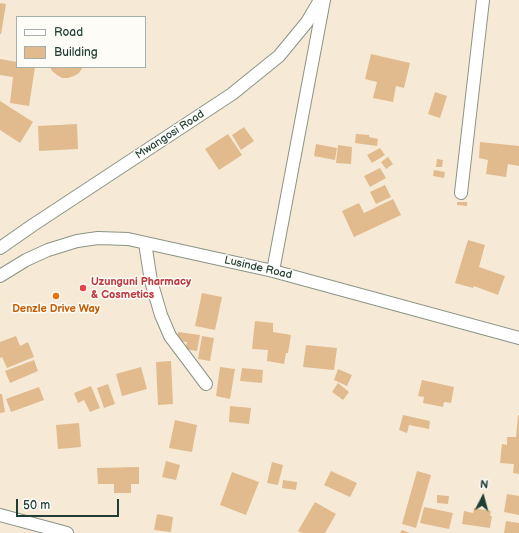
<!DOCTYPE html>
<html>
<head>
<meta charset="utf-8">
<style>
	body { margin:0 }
	#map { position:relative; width:519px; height:533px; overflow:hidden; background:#f6ead6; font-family:"Balsamiq Sans",sans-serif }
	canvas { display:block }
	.legend { position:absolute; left:16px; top:16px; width:130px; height:52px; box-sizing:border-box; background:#fdfcf7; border:1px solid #a4b0a9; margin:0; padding:5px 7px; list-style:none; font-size:12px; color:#1f3d34 }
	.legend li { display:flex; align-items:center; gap:8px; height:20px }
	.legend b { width:20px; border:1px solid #a4b0a9 }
	.north { position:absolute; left:463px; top:477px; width:40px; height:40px; -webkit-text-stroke:3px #fdfcf7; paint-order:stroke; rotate:6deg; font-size:11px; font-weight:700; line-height:16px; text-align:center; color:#1f3d34 }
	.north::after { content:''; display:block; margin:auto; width:14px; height:18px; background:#1f3d34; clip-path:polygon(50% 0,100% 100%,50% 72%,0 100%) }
	.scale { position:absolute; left:16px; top:499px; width:103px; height:18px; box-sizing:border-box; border:2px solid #1f3d34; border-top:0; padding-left:5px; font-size:12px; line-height:14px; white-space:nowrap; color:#1f3d34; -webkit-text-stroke:3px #fdfcf7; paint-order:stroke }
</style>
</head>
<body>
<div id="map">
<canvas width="519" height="533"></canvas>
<ul class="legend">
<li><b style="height:5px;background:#fff"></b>Road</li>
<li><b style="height:11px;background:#e1bb8d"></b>Building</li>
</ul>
<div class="north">N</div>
<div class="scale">50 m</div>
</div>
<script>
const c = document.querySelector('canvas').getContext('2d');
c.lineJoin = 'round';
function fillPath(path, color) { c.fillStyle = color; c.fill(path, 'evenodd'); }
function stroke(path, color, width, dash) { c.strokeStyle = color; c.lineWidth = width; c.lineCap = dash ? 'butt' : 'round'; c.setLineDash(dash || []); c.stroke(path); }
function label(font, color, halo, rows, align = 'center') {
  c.font = font + ' "Balsamiq Sans",sans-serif'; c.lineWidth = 3; c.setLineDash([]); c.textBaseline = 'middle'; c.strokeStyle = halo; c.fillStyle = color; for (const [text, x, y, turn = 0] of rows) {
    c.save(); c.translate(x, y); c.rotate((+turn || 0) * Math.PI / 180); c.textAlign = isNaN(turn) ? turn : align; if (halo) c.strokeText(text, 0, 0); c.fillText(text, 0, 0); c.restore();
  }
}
const building = new Path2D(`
	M0,3L6,4L1,34H0Z
	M371,54L410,63L404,88L396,86L393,102L373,98L377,82L365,79Z
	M0,59L17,62V67H35L29,106L10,103L13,77L0,75Z
	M50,67H83L79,73L74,76L68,78H62L57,75L52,71Z
	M435,92L447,96L440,118L428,114Z
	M0,101L33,122L20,143L0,130Z
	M77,124L78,149L39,151L38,126Z
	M244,127L254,141L241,150L232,135Z
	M228,134L242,155L219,170L205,149Z
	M356,134L369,135V137L378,139L377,146L355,143Z
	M480,142L519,146V166L508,164L506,177L486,174L488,160L479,158Z
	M316,144L337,148L335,160L314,156Z
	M338,145L352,147L351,164L336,163Z
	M380,148L385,155L372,163L367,155Z
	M388,157L393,164L386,169L381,162Z
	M437,159L443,160L442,167H436Z
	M380,168L386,178L370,187L364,176Z
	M434,170L445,172L444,178L433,176Z
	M385,185L391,197L376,204L370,192Z
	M393,199L401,215L354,237L342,211L359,203L364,213Z
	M457,202H467V206L457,205Z
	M468,240L485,245L479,267L505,276L498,295L474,286L473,288L455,283Z
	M202,293L222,297L215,330L195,326Z
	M255,321L273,323V332L291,335L288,353H286L284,364L267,361L268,350L252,349Z
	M178,332L200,335L197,351L185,349L187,342L177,341Z
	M16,336L20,346L28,342L34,357L7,368L2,357L0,358V342Z
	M202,336L214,338L210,361L198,359Z
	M306,345L337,348L334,370L303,367Z
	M34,360L38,371L10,383L5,371Z
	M171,361L173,404L158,405L156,362Z
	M141,367L147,389L122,396L116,374Z
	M220,367L235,369L230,399L216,396Z
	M242,368L263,370L262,383L240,381Z
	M338,369L352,375L347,386L334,380Z
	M422,380L454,387L451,403L444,402L443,407L423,403L424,397L418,396Z
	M338,383L349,392L343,400L332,392Z
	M108,384L115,404L104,408L97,388Z
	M91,386L100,408L90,412L84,400L78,403L74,393Z
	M39,387L44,400L11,412L6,399Z
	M0,394H2L5,412L0,413Z
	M230,406L251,408L249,424L229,422Z
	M403,415L430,421L429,429L409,425L407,433L399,430Z
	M518,415H519V474L513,473L514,464L500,463L502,444L507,445V437H516Z
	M175,420L197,425L192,452L169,448Z
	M79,423L81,447L58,449L56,425Z
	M166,461L180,465L176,480L162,477Z
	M272,462L283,465L278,485L267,483Z
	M139,467V484H131V493H114V484H98L97,468Z
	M331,471L357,483L350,497L324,485Z
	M417,471L431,475L416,528L402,524Z
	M232,472L259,482L246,515L220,505Z
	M283,480L297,482L296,490L282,488Z
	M507,494L519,496V515L504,512Z
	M437,495L449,496L448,504L437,503Z
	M315,502L336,514L325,533H302L298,531Z
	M424,507L453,513L449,529L420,523Z
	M474,508L491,511L490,516H492L490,528L462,524L464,511L473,513Z
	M157,514L173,517L171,532L154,530Z
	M506,521L519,523V533H504Z
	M402,530L410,533H400Z`);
const street = new Path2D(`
	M461,193L483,0
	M145,243L151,281L161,315L170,336L206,384
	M0,248L33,225L232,94L279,56L307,22L320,0
	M273,271L324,0
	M0,276L26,260L48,250L77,241L98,238L128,239L273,271L519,338
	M0,515L67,533`);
const markers = [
	[83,288,4,"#e0444e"],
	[56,296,4,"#e8710a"]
];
const streetNames = [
	["Mwangosi Road",170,135,-33],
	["Lusinde Road",258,268,13]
];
const healthNames = [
	["Uzunguni Pharmacy",91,282],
	["& Cosmetics",91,295]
];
const foodNames = [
	["Denzle Drive Way",56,309]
];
fillPath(building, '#e1bb8d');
stroke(street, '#8a9485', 14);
stroke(street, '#fff', 12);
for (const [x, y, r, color] of markers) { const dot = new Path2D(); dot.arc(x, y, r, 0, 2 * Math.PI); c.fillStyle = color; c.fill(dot); stroke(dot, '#fdfcf7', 1.5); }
label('11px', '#1f3d34', '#fdfcf7', streetNames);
label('bold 11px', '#be3a42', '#fdfcf7', healthNames, 'left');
label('bold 11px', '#c56008', '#fdfcf7', foodNames);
</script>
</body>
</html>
